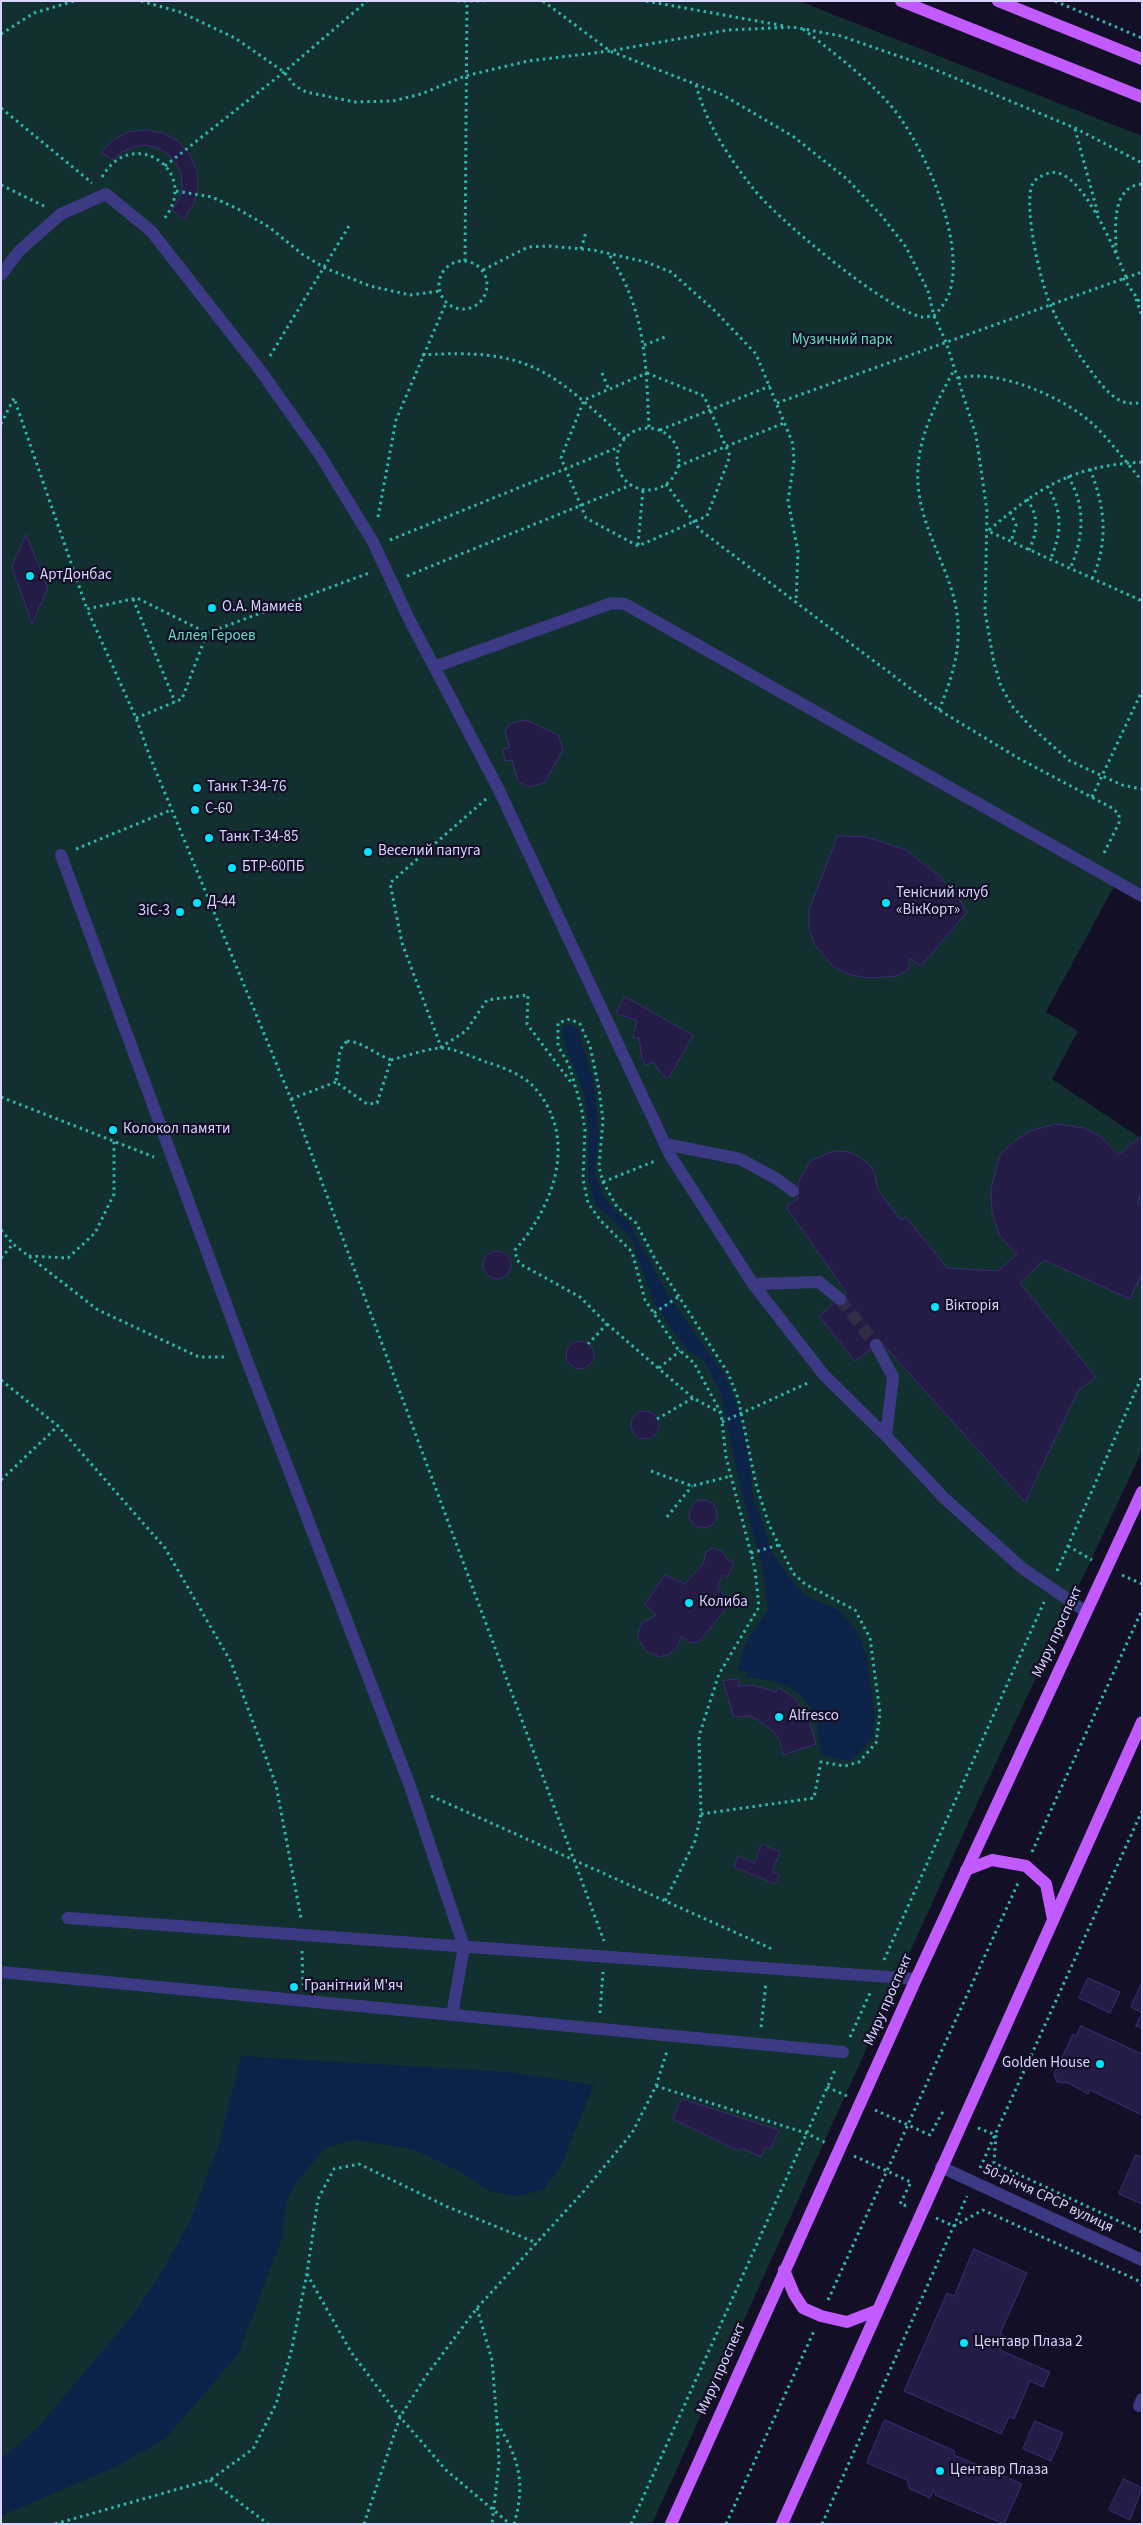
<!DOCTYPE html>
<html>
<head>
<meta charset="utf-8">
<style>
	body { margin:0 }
	#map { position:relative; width:1143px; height:2525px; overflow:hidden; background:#130f26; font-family:"Source Sans 3",sans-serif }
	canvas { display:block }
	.frame { position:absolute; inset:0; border:2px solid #d9d4ff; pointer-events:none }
</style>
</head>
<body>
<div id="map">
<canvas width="1143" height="2525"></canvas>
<div class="frame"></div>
</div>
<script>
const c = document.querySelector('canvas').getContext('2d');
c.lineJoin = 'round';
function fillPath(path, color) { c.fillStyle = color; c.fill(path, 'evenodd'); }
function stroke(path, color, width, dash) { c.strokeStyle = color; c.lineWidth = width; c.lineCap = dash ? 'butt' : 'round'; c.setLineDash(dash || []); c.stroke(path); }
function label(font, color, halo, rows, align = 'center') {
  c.font = font + ' "Source Sans 3",sans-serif'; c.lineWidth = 4.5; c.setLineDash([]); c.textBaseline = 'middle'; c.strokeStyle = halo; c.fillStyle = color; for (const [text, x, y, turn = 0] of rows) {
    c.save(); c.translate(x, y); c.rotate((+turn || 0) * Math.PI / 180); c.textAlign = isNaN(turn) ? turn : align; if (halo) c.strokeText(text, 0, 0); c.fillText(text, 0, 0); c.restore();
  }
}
const green = new Path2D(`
	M1,1H799L1142,136V889L1119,877L1046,1012L1078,1031L1052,1079L1142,1139V1451L975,1808L652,2524H1Z`);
const water = new Path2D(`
	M569,1024L578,1028L594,1085L599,1135L594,1172L601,1191L613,1210L629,1223L667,1293L725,1376L740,1413L749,1457L753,1498L773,1553L789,1577L806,1596L840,1611L859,1634L867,1659L875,1719L873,1737L859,1754L849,1761L821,1755C818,1743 819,1729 815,1717C805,1689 773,1677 746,1678L747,1671H738C741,1646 753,1630 768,1610L763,1570L739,1481L721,1394L705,1362L688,1350L677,1336L654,1303L631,1238L596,1205L588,1179L589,1130L584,1094L562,1035L563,1027Z
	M241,2056L508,2072L594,2085L560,2168L543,2190L518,2196L489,2191L461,2172L413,2149L353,2140L325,2148L298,2180L287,2199L282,2238L238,2355L165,2439L111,2469L1,2516V2459L38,2427L127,2322L159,2277L191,2219L220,2141Z`);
const building = new Path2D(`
	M146,130L163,133L178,141L190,155L197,171L198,188L193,205L184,219L172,210L179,200L182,188L181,175L177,164L168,154L158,148L146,145L133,147L122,152L113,160L101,152L113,140L129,132Z
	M26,535L48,588L32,624L12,567Z
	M526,720L558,735L563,750L544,783L529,787L518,781L512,760L505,761L503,749L510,748L505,732L510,724Z
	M838,836L867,837L906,850L939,876L957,896L967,912L921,966L909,958V969L897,976L870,978L851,975L834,967L815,945L809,929V910Z
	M625,997L693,1035L668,1079L660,1072L653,1062L646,1065L642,1059L639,1038H633L637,1020L616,1014Z
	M1056,1124L1084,1128L1101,1137L1118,1155L1142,1136V1192L1137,1203L1142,1205V1273L1130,1299L1044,1260L1020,1283L1096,1377L1078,1391L1025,1502L881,1342L855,1361L819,1316L847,1293L786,1207L798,1199V1183L810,1161L834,1151L848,1152L858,1156L871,1166L875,1176L877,1188L886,1201L901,1220L906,1217L947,1268L998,1271L1017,1254L1000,1236L992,1213L991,1189L1000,1155L1016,1140L1030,1131Z
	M483 1265a14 14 0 1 1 28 0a14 14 0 1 1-28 0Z
	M566 1355a14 14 0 1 1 28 0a14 14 0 1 1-28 0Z
	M631 1425a14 14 0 1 1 28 0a14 14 0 1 1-28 0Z
	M689 1514a14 14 0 1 1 28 0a14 14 0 1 1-28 0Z
	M714,1548L722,1551L728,1560L734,1563L727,1577L723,1575L717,1588L732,1601L699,1642L690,1643L681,1636L678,1646L668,1655L660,1657L646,1651L638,1638L639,1631L642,1623L656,1615L645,1604L665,1575L685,1584L703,1564L706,1552Z
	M739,1679L738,1686L753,1685L776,1692L778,1687L795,1699L809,1720L816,1744L783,1755L780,1741L774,1732L760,1721L750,1716L734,1717L723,1681Z
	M762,1844L780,1852L772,1872L779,1875L775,1884L734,1867L738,1856L754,1863Z
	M1088,1978L1120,1992L1110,2013L1079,1998Z
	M1142,1983V2013L1131,2007Z
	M1142,2013V2028L1136,2026Z
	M1081,2026L1142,2054V2115L1090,2090L1088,2094L1068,2083L1057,2082L1054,2074L1073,2034L1076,2036Z
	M682,2099L779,2130L770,2149L765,2147L761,2157L741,2148L739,2151L673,2119Z
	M1136,2155L1142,2157V2204L1119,2194Z
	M974,2249L1027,2273L1000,2334L1006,2337L1000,2350L1050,2372L1043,2387L1030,2381L1014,2419L1009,2417L1001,2434L904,2391L947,2293L954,2296Z
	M885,2420L955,2451L954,2455L1022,2484L1004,2524L935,2495L936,2493L933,2491L930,2498L910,2489L907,2480L867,2463Z
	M1035,2421L1063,2433L1051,2461L1023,2449Z
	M1124,2479L1142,2488L1130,2520L1109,2510Z`);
const minorTunnel = new Path2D(`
	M840,1299L876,1345`);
const path = new Path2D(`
	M141,1L180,12L235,38L284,72L295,86L306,92L355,102L393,101L421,94L465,76L528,61L610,51L728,30L793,27L841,36L924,65L1075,128L1142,163
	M457,1H484
	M543,1L610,51L723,95L794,137L847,179L881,215L906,247L928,291L934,316L946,342L976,435L987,511L985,612L994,663L1001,686L1012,706L1030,726L1070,761L1122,785L1142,789
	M646,1L785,26
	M1055,1L1142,38
	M1,34L34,13L74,1
	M696,85C706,123 728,156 752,187C773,216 890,313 923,317C926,317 931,316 934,316C942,307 949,298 951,287C963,235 924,146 892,107C866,77 834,53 803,29
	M1,108L92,183
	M1075,129L1098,214
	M165,166L284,72L367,1
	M102,177C133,123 203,173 163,220
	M1,185L46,207
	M176,191L212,197L238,209L269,227L302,254L325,268L370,286L410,295L440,291
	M581,249L586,232
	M1116,252C1116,229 1110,187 1142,184
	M610,256C646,311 646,364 649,428
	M465,261L467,1
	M439 285a24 24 0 1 1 48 0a24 24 0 1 1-48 0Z
	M483,270L528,247L548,246L593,250L646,262L671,272L714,310L756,354L793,444L794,461L788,501L798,551L796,603
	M1126,277C1116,254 1081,164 1049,173C1043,175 1036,178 1033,183C1022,204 1041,285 1051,306C1061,330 1076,351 1091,371C1104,388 1118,409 1142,402
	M1123,278L1142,305
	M1136,299L1142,316
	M644,345L668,336
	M422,355C528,348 550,369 625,439
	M270,356L349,226
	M602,373L609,390
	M647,373L704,396L730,456L707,516L638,546L586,518L561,458L584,400Z
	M958,378C998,368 1066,398 1095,426C1112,443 1127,463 1142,481
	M777,403L1142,272
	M1,424L14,398L87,609
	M617 459a31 31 0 1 1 62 0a31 31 0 1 1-62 0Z
	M660,430L770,386
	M1142,462C1072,466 1039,487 988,531L1142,601
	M678,466L784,423
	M1090,469C1105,507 1109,541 1092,579
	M1068,476C1086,507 1084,536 1070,569
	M666,484L700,530L939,710L1018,758L1112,808L1119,814V823L1103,855
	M1047,486C1063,511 1062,534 1050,560
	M1027,499C1039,517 1038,531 1029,550
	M1010,512L1016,525L1011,542
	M378,517L396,420L446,303
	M390,540L619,447
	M638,545L643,490
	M407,576L631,485
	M133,599L175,702
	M207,633L369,573
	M939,710C950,683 960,654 958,625C956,571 914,527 918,468C920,432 937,402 954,370
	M136,718L182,699L207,633L137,598L87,609L136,718L150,757L291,1099L604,1941
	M1092,797L1142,691
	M486,799L390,883L402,943L441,1047L466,1031L487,1000L528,995L527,1024L573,1085
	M76,849L171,810
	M347,1041C363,1042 375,1054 391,1060L377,1103L367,1104L336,1082L340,1050Z
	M391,1060C406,1056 423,1050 439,1048C449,1046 475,1058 486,1062C500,1066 523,1075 533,1086C579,1136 555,1205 515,1250L517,1260L522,1265L580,1297L607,1324L588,1344
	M1,1097L154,1157
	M291,1099L336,1082
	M603,1182L655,1161
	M1,1230L13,1244L98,1310L199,1357H228
	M29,1256L68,1258L95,1233L114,1194V1139
	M1,1258L13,1244
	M654,1313L678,1297
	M607,1324L693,1398L721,1413L726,1457L755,1569L759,1607L719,1674L699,1736L701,1814L695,1841L665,1901
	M659,1368L680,1351
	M1,1380L58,1426L165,1548L231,1662L276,1785L301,1918
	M657,1419L693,1398
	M722,1422L810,1382
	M651,1471L692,1486L731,1476
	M1,1480L58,1426
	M667,1517L692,1486
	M1068,1546L1092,1560
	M751,1553L779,1545
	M1057,1571L1142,1376
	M1122,1575L1142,1584
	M431,1796L770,1948L769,1952
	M701,1814L814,1798L821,1762L845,1766L859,1762L876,1743L880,1713L870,1638L855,1610L805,1584L793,1573L769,1525L756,1484L738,1398L728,1373L656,1261L636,1223L617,1207L603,1182L599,1167L603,1120L599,1089L590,1046L580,1024L570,1019L558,1023V1046L569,1065L581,1106L585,1130L583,1179L588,1203L601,1221L632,1252L645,1300L677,1348L694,1363L721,1413
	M1032,1852L1142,1610
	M302,1951L303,1985
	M884,1960L1044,1602
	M600,2013L603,1972
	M761,2027L766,1983
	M850,2037L870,1993
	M656,2086L806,2133L826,2143
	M827,2087L847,2096
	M875,2110L930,2135L942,2113L947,2115
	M978,2128L996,2135L994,2163L1142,2232
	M854,2156L911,2182L900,2204L907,2206
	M980,2168L1142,1811
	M936,2218L954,2226L983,2210L1137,2280L1142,2285
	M307,2274L351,2352L400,2417L446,2470L510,2524
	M828,2300L1019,1881
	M477,2308L492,2360L497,2422L499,2463L492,2524
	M497,2423C519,2458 526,2483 514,2524
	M210,2480L268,2524
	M55,2524L210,2480L253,2449L276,2404L292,2348L307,2273L318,2199L334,2169L359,2164L448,2207L537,2243
	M364,2524L400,2417L426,2376L477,2308L584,2191L632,2133L656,2086L667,2051
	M631,2524L836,2068
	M726,2524L814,2331
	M822,2524L967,2196`);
const minor = new Path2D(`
	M1,275L19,251L61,214L106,194L151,231L260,370L320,455L373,542L409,619L498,788L670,1155L753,1284L824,1375L886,1436L944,1498L1022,1568L1085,1611
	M434,667L612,603L625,604L1142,896
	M61,855L246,1358L410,1786L464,1947L452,2015
	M665,1144L740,1159L777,1179L793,1191
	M753,1284L819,1282L840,1299
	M876,1345L893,1377L886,1436
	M68,1918L916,1979
	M1,1972L843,2052
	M941,2167L1142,2260
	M1139,2406L1142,2399`);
const major = new Path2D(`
	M901,1L1142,97
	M998,1L1142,59
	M966,1870L992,1860L1026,1866L1046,1884L1053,1919
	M784,2270L794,2294L803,2308L821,2316L847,2322L878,2310
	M671,2524L916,1979L1142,1492
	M782,2524L1142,1722`);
const markers = [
	[30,576,5,"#00e5ff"],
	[212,608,5,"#00e5ff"],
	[197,788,5,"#00e5ff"],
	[195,810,5,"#00e5ff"],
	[209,838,5,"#00e5ff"],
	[368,852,5,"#00e5ff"],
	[232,868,5,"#00e5ff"],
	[197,903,5,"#00e5ff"],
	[886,903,5,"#00e5ff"],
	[180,912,5,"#00e5ff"],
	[113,1130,5,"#00e5ff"],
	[935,1307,5,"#00e5ff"],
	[689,1603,5,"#00e5ff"],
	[779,1717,5,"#00e5ff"],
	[294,1987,5,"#00e5ff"],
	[1100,2064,5,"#00e5ff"],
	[964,2343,5,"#00e5ff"],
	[940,2471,5,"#00e5ff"]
];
const parkNames = [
	["Музичний парк",842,341],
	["Аллея Героев",212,637]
];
const poiNames = [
	["АртДонбас",40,576],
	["О.А. Мамиев",222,608],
	["Танк Т-34-76",207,788],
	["С-60",205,810],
	["Танк Т-34-85",219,838],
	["Веселий папуга",378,852],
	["БТР-60ПБ",242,868],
	["Тенісний клуб",896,894],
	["«ВікКорт»",896,911],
	["Д-44",207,903],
	["ЗіС-3",170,912,"right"],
	["Колокол памяти",123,1130],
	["Вікторія",945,1307],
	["Колиба",699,1603],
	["Alfresco",789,1717],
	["Гранітний М'яч",304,1987],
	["Golden House",1090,2064,"right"],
	["Центавр Плаза 2",974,2343],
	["Центавр Плаза",950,2471]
];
const streetNames = [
	["Миру проспект",1058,1632,-65],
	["Миру проспект",889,2000,-66],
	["50-річчя СРСР вулиця",1048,2199,25],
	["Миру проспект",722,2369,-66]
];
fillPath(green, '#12302f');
fillPath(water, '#0c2248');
fillPath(building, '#241b47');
stroke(building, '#3b2d73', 1);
stroke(minorTunnel, '#312d47', 12, [12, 6]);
stroke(path, '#2fb8b0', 3, [2.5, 4]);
stroke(minor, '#3d3a85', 12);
stroke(major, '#c25bff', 12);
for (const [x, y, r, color] of markers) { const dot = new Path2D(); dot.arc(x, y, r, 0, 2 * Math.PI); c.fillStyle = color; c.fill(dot); stroke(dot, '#130f26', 2); }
label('15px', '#5fe0c0', '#130f26', parkNames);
label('15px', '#d9d4ff', '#130f26', poiNames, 'left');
label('15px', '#d9d4ff', '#130f26', streetNames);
</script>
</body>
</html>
